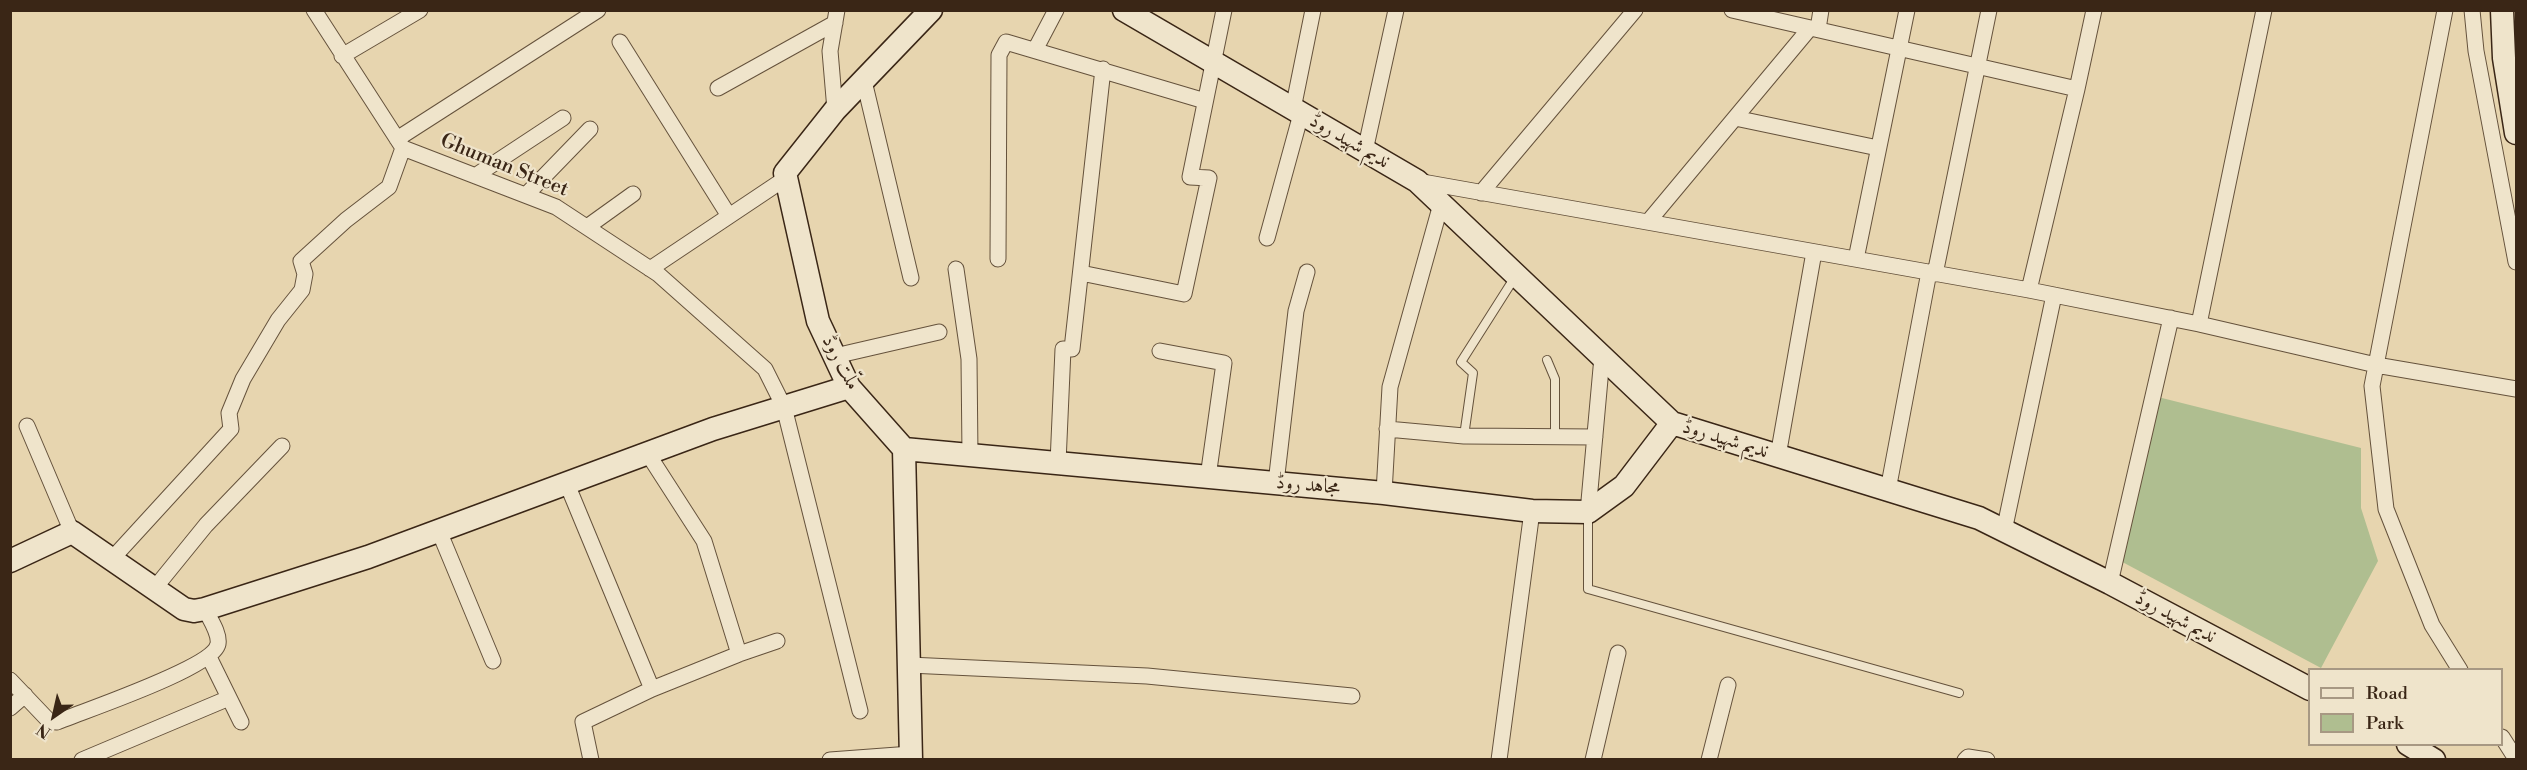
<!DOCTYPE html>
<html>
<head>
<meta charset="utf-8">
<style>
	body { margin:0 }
	#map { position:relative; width:2527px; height:770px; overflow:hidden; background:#e7d5af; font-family:"Libre Bodoni",serif }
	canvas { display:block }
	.frame { position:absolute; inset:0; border:12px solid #3a2616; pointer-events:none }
	.legend { position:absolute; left:2308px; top:668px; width:195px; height:78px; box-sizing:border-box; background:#efe4cb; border:2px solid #a79883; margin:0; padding:8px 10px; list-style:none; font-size:18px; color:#3a2616 }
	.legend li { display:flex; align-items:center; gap:12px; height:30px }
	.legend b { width:30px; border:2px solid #a79883 }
	.north { position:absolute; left:24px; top:686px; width:60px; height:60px; -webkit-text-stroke:4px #efe4cb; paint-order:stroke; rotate:214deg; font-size:16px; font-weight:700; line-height:24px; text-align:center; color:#3a2616 }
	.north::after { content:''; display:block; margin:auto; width:21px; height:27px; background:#3a2616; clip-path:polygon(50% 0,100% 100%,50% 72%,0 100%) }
</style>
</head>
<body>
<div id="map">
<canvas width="2527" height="770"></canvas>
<div class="frame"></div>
<ul class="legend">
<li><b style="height:8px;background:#efe4cb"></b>Road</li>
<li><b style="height:16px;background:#afbe90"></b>Park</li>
</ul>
<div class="north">N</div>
</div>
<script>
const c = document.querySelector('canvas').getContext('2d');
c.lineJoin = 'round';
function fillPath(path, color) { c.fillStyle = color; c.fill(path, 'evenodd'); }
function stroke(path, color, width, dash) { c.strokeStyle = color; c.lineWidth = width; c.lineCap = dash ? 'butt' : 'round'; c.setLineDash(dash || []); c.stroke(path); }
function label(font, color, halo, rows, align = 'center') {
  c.font = font + ' "Libre Bodoni",Amiri,serif'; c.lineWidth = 4.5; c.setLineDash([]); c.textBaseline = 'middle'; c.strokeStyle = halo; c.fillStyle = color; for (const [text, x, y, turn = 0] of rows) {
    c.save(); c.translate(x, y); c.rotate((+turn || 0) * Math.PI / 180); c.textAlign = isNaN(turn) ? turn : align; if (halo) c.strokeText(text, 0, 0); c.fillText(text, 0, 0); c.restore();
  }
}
const green = new Path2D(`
	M2158,397L2361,448V508L2378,561L2321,668L2113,557Z`);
const lane = new Path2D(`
	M1547,360L1555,379V437
	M1464,436L1473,373L1461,362L1515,277
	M1588,513V589L1959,693`);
const street = new Path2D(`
	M314,10L403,148L556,207L658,274L765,369L784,407L860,711
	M1732,10L2077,89
	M2445,10L2372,386L2386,509L2432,625L2460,670
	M2472,10L2476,51L2516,262
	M1818,29L1821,10
	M620,42L729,216
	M1035,50L1056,10
	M342,56L420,10
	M864,81L911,278
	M718,88L835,23
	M1293,109L1313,10
	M835,110L830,51L837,10
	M1735,118L1878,148
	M397,139L598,10
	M1365,151L1396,10
	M475,176L563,118
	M1417,181L2029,290L2199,324L2376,365L2516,389
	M1481,193L1635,10
	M526,195L590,129
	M1648,222L1810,28
	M587,227L633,194
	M1267,238L1301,114
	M998,259L999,55L1006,42L1205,101
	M1856,259L1907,10
	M650,269L786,178
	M956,269L969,359L970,455
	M1081,273L1184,294L1209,178L1190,177L1224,10
	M1935,274L1989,10
	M2029,290L2077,89L2094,10
	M2199,324L2264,10
	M1160,351L1224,363L1208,477
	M835,356L939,332
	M27,426L72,532
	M1387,429L1464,436L1595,437
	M648,454L704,541L739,654
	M1778,456L1814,252
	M1058,463L1063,349H1072L1103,69
	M1276,483L1296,311L1307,272
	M567,484L652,689
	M1888,490L1929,272
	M1384,493L1390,387L1441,204
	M1588,512L1602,357
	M439,531L493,661
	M2004,531L2054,295
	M111,560L231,429L229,413L243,379L278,320L302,290L305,274L301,261L346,220L389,187L403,148
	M2110,583L2171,318
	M154,589L206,525L282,446
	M209,657L241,722
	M909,665L1147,676L1352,696
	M10,680L49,721L57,722C83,711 213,668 218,644C220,633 209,618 205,609
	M10,708L25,695
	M2502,737L2516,759
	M82,760L229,698
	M591,760L583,722L652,689L739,654L777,641
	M830,760L911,754
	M1499,760L1532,511
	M1593,760L1618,653
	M1709,760L1728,685
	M1965,760L1968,757L1987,760`);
const secondary = new Path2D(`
	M1124,10L1417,181L1672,423L1979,518L2110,583L2310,689
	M2502,10L2504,58L2516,133
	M904,449L1384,493L1532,511L1588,512L1624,486L1672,423
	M10,561L72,532L184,609L194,611L205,609L368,557L713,429L849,387
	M2408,744L2434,760
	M911,760L904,449L849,387L818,321L785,173L835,110L931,10`);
const streetNames = [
	["ندیم شہید روڈ",1349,142,30],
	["Ghuman Street",504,166,22],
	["ملّت روڈ",840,363,62],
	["ندیم شہید روڈ",1725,440,17],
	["مجاہد روڈ",1308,486,5],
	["ندیم شہید روڈ",2175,618,28]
];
fillPath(green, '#afbe90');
stroke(lane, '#65523c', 10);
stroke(street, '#65523c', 17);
stroke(secondary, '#3a2616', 25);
stroke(lane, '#efe4cb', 8);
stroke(street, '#efe4cb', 15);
stroke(secondary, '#efe4cb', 22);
label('20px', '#3a2616', '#efe4cb', streetNames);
</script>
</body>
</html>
